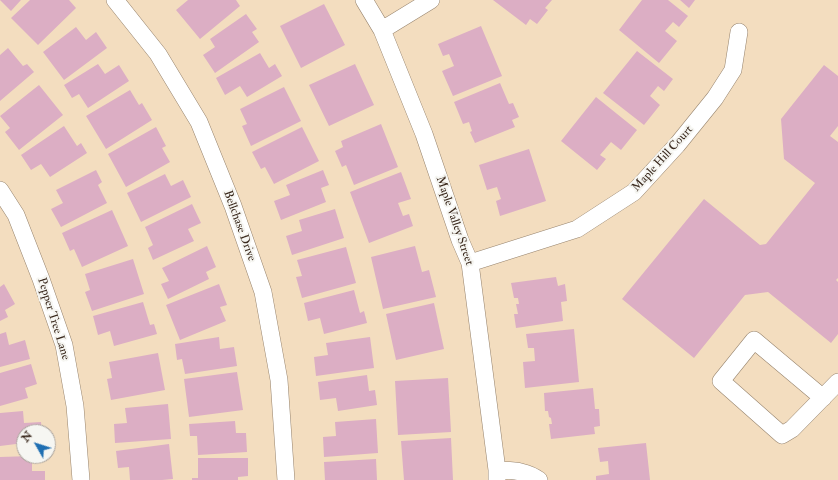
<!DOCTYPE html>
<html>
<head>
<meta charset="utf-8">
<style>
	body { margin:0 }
	#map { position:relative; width:838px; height:480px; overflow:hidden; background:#f3ddbf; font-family:"IM FELL Double Pica",serif }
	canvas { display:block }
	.north { position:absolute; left:16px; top:424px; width:40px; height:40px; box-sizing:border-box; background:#f6f6f2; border:1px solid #aba49d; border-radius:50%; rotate:309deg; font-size:11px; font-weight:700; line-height:16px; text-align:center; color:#3b2a1e }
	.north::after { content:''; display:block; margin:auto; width:14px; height:18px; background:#1f6fb2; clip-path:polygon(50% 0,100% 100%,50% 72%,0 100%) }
</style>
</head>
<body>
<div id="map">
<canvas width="838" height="480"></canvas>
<div class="north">N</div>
</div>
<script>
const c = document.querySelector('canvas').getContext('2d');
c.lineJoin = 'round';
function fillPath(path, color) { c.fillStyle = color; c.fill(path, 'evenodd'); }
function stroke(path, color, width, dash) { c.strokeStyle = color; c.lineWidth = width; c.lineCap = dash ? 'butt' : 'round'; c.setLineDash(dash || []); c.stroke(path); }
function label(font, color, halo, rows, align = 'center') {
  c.font = font + ' "IM FELL Double Pica",serif'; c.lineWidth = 4; c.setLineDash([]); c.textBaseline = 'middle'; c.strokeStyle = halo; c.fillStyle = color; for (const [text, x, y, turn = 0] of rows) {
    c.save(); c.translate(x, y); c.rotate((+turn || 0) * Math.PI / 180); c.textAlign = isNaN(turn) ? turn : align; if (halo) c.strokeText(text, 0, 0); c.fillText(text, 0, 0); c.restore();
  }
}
const building = new Path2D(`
	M0,0H21L11,11Z
	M30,0H69L76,8L38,45L11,18Z
	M188,0H236L240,6L200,39L176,10Z
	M493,0H552L545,8L548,10L537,24L530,19L526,25Z
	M642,0H668L688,16L679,27L673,22L665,31L677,41L659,63L619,30Z
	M680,0H695L689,8Z
	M324,4L345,45L301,68L280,26Z
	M246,14L257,29L252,32L259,42L215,73L203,55L215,47L210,39Z
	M481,26L502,76L453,96L442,71L454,66L449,54L443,56L438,44Z
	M76,27L86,40L96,32L107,48L64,80L43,52Z
	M8,48L23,66L27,64L34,72L0,101V55Z
	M637,51L673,79L664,91L658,86L650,96L660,105L644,125L603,93Z
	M260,53L269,68L275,64L282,76L247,97L240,86L225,95L216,78Z
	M98,64L105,74L119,65L129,81L88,108L79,94L72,98L64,85Z
	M355,64L374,105L329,126L309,85Z
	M824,65L838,76V126L830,136L838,142V278L836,280L838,282V334L831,343L768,292L745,295L694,358L622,299L704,199L760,245L766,244L815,183L784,159L781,119Z
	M500,83L509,104L513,103L519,117L512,120L515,127L475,143L470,132L472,131L469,122L463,124L454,102Z
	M39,85L63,115L19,150L5,132L10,128L0,116Z
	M284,87L301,121L251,146L242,126L247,124L240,109Z
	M130,90L139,105L142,103L152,120L106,149L86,116Z
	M596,97L637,130L621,150L611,142L600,155L606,159L597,170L561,141Z
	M381,124L398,167L354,185L346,165L342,167L335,151L343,147L341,141Z
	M64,126L77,146L81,143L87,153L50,177L41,164L31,170L21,155Z
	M156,127L166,146L162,148L170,162L126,187L108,154Z
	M302,127L319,161L274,184L265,167L261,169L252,152Z
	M529,149L546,201L500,216L496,201L501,199L497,187L487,190L479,165Z
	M96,170L102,182L98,185L107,203L61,227L51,209L63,203L56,190Z
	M323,170L329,185L321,188L326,202L281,220L274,201L290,195L286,185Z
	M401,172L411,199L398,203L403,216L409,214L413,226L369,243L350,192Z
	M165,174L171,186L183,180L191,197L141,222L127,193Z
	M192,204L201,223L188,229L194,241L153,260L148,248L153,245L145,227Z
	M335,209L344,238L292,255L286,236L302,231L299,220Z
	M112,210L128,246L82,267L74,249L70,251L62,233Z
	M207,246L216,267L206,272L209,279L168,299L161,284L169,281L162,268Z
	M415,246L422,272L429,270L436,297L383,309L371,257Z
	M346,247L356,283L302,298L296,277L302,276L297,260Z
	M133,259L144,294L92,311L85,292L90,290L85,274Z
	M556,277L558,286L565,284L567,301L561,302L563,321L516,328L514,314H518L516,304H519L518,298H514L511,283Z
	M4,284L15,304L5,310L8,317L0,321V287Z
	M219,284L227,305L220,307L226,321L180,340L166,305Z
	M354,290L360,313L364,311L367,323L324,334L320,318L308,321L304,303Z
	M143,302L150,325L154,324L157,334L114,346L110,331L98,335L93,316Z
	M434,303L444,349L396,360L386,314Z
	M574,329L579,382L525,388L523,362L535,361L534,348H528L526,334Z
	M6,332L9,345L25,340L30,359L0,367V334Z
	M219,337L220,349L234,347L237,366L185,374L182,359L177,360L175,344Z
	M370,337L374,368L316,376L314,357L328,355L326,343Z
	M158,353L165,390L111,400L107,379L112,378L109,362Z
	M31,364L37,384L25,388L28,398L0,406V373Z
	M237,372L243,410L189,417L184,379Z
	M367,375L369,391L375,390L377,405L338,411L336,398L320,400L318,382Z
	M448,378L451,432L398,435L395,381Z
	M593,388L595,409H599L600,426L594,427L595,434L551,439L549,424H552L551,418L549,417L548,411H545L544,393Z
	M168,404L171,439L115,443L114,424L127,423L125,408Z
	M23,411L24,423L41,422L42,432H24V443L0,446V413Z
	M376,419L378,453L324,457L323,437L336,436L335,422Z
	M235,421L236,433H246L247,452L198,455L197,436H190L189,424Z
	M451,438L453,480H404L401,441Z
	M646,443L650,480H596V476L609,474L608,461L600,462L598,448Z
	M169,444L173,479L162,480H130L129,467L118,468L116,451Z
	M32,456V471H45V480H0V457Z
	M198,458H248V476L238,477V480H192V478H198Z
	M376,459L377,480H325L324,462Z`);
const minor = new Path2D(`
	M115,0L158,54L199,122L233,206L263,292L279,380L286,480
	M364,0L382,30L424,134L460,240L470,263L497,470V480
	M382,30L431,0
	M0,190L16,215L41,279L64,345L75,406L81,480
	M470,263L577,229L634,192L677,145L715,98L733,70L739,32
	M823,398L754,340L721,381L782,435L792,429L838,382
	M497,470C513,471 525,470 539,480`);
const streetNames = [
	["Maple Hill Court",663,159,-48],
	["Maple Valley Street",454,221,71],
	["Bellchase Drive",239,226,70],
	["Pepper Tree Lane",53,319,73]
];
fillPath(building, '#dcaec4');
stroke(minor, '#97846e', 18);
stroke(minor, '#fff', 17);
label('12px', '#3b2a1e', '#f6f6f2', streetNames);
</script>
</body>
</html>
